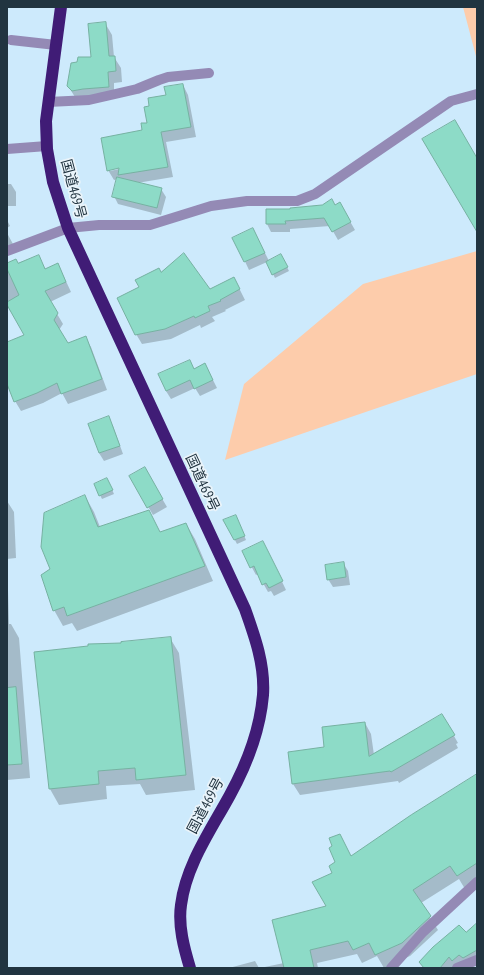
<!DOCTYPE html>
<html>
<head>
<meta charset="utf-8">
<style>
	body { margin:0 }
	#map { position:relative; width:484px; height:975px; overflow:hidden; background:#cdeafc; font-family:"PT Sans Narrow",sans-serif }
	canvas { display:block }
	.frame { position:absolute; inset:0; border:8px solid #213440; pointer-events:none }
</style>
</head>
<body>
<div id="map">
<canvas width="484" height="975"></canvas>
<div class="frame"></div>
</div>
<script>
const c = document.querySelector('canvas').getContext('2d');
c.lineJoin = 'round';
function fillPath(path, color) { c.fillStyle = color; c.fill(path, 'evenodd'); }
function stroke(path, color, width, dash) { c.strokeStyle = color; c.lineWidth = width; c.lineCap = dash ? 'butt' : 'round'; c.setLineDash(dash || []); c.stroke(path); }
function label(font, color, halo, rows, align = 'center') {
  c.font = font + ' "PT Sans Narrow","Noto Sans JP",sans-serif'; c.lineWidth = 3.5; c.setLineDash([]); c.textBaseline = 'middle'; c.strokeStyle = halo; c.fillStyle = color; for (const [text, x, y, turn = 0] of rows) {
    c.save(); c.translate(x, y); c.rotate((+turn || 0) * Math.PI / 180); c.textAlign = isNaN(turn) ? turn : align; if (halo) c.strokeText(text, 0, 0); c.fillText(text, 0, 0); c.restore();
  }
}
const green = new Path2D(`
	M463,7H477V60Z
	M477,251V374L225,460L244,384L363,284Z`);
const shadow = new Path2D(`
	M105,23L112,35L114,57L121,68L122,82L114,83V98L75,97L68,86L92,58Z
	M183,85L188,95L196,137L166,142L173,177L137,183L161,189L166,197L161,215L118,204L114,196L118,179L114,180L108,170L144,131L148,124L150,107ZM124,166V168L110,171V169Z
	M7,184H11L16,192V206H7Z
	M340,204L355,230L338,240L330,226L290,229V232H271L267,224L291,210L335,206Z
	M7,220L10,226L7,228Z
	M253,229L269,261L281,255L289,271L275,278L267,262L249,270L234,238Z
	M7,233L13,244L7,247Z
	M38,256L46,270L58,264L71,292L50,302L63,324L59,330L67,344L85,337L91,347L107,390L68,404L62,393L43,403L21,411L15,401L7,381V343L26,335L7,305V271L9,270L7,264L18,265Z
	M161,273L210,290L239,288L245,300L225,310L226,311L212,317L215,321L201,328L200,325L171,339L142,344L136,334L140,287Z
	M205,364L217,388L200,396L195,388L171,399L166,391L194,369Z
	M108,418L113,426L123,454L104,461L99,453Z
	M144,468L167,507L153,515L130,476Z
	M109,483L114,494L102,499L100,495Z
	M85,496L94,512L100,527L160,533L186,524L195,539L213,581L77,631L72,623L63,626L54,610L52,570Z
	M7,501L14,512L16,558L7,559Z
	M237,519L246,540L237,544L225,521Z
	M263,542L286,590L274,596L271,591L268,592L258,574L256,575L243,551Z
	M343,563L348,571L350,585L333,587L328,579Z
	M7,588L8,590L9,624H11L19,638L30,778L7,780Z
	M170,638L179,653L195,790L146,795L140,784L106,786L107,799L59,805L50,789L35,652L122,644Z
	M442,715L458,743L456,744L458,748L399,783L398,781L300,795L293,784L325,748L365,723L371,734L374,755Z
	M477,778V881L465,889L459,879L421,903L438,930L410,956L384,968L377,956L362,963L357,954L317,963L318,968H260L284,963L327,906L340,835L351,857Z
	M477,925V962L452,968H424Z
	M255,961L259,968H229Z`);
const building = new Path2D(`
	M106,22L109,56H115L116,71L108,72L109,87L83,89L72,91L67,86L71,63L77,62L78,57H91L88,24Z
	M183,84L191,127L161,132L168,167L118,175L119,168L107,171L101,138L142,130L141,123H147L144,107L149,106L148,98L166,95L164,87Z
	M455,120L477,158V232L422,139Z
	M117,177L162,188L157,208L112,197Z
	M332,199L335,205L340,202L351,222L332,232L324,218L285,221L286,224H266V209H290V208L322,205Z
	M253,228L265,253L244,262L232,238Z
	M184,253L210,289L234,277L240,289L220,300L221,301L208,306L210,311L195,318L194,316L165,329L135,335L117,298L139,287L135,280L159,268L161,272Z
	M281,254L288,267L272,275L266,262Z
	M39,255L45,269L58,263L66,282L45,291L58,313L54,320L68,343L86,336L102,379L61,394L57,383L37,393L14,402L7,384V342L24,335L7,305V302L19,295L7,269V263L16,259L18,263Z
	M190,360L194,369L205,363L213,380L194,389L190,380L166,391L158,374Z
	M109,416L120,446L99,453L88,424Z
	M145,467L163,499L147,508L129,476Z
	M107,478L113,490L99,496L94,484Z
	M85,495L98,527L149,510L160,532L186,523L205,566L67,616L64,607L53,611L41,575L50,569L41,547L44,513Z
	M236,515L245,536L234,540L223,520Z
	M263,541L283,581L269,588L266,583L262,585L254,566L250,568L242,551Z
	M344,562L346,577L327,580L325,565Z
	M171,637L186,775L136,780L135,768L98,771L99,784L49,789L34,652L88,646V644L121,643V642Z
	M16,687L22,764L7,765V688Z
	M442,714L455,735L391,772L390,771L292,784L288,752L324,747L322,727L365,722L369,756Z
	M477,774V863L457,876L450,866L413,890L431,916L402,943L375,955L369,943L353,950L348,941L310,950L314,968H284L272,920L326,906L312,882L332,873L329,866L335,862L329,848L332,846L329,838L340,834L351,856L411,815Z
	M477,923V950L463,958L459,955L452,961L449,957L440,968H424L419,962L433,947L459,925L466,932Z`);
const minor = new Path2D(`
	M11,40L56,45
	M48,102L89,100L137,89L159,80L168,77L209,73
	M7,149L47,146
	M7,251L68,228L99,225H150L211,206L247,201H297L315,194L451,101L477,94
	M391,968L423,932L477,882
	M457,968L477,960`);
const highway = new Path2D(`
	M61,7L46,121L47,149L53,182L68,228L245,609C255,637 265,665 263,695C260,730 247,764 230,795C211,830 186,865 181,905C178,926 184,948 190,968`);
const streetNames = [
	["国道469号",73,189,75],
	["国道469号",202,483,65],
	["国道469号",206,806,-62]
];
fillPath(green, '#fdccab');
fillPath(shadow, '#0003');
fillPath(building, '#8ddbc7');
stroke(building, '#76b1a1', 1);
stroke(minor, '#948ab5', 10);
stroke(highway, '#401c76', 12);
label('14px', '#213440', '#eaf4fa', streetNames);
</script>
</body>
</html>
